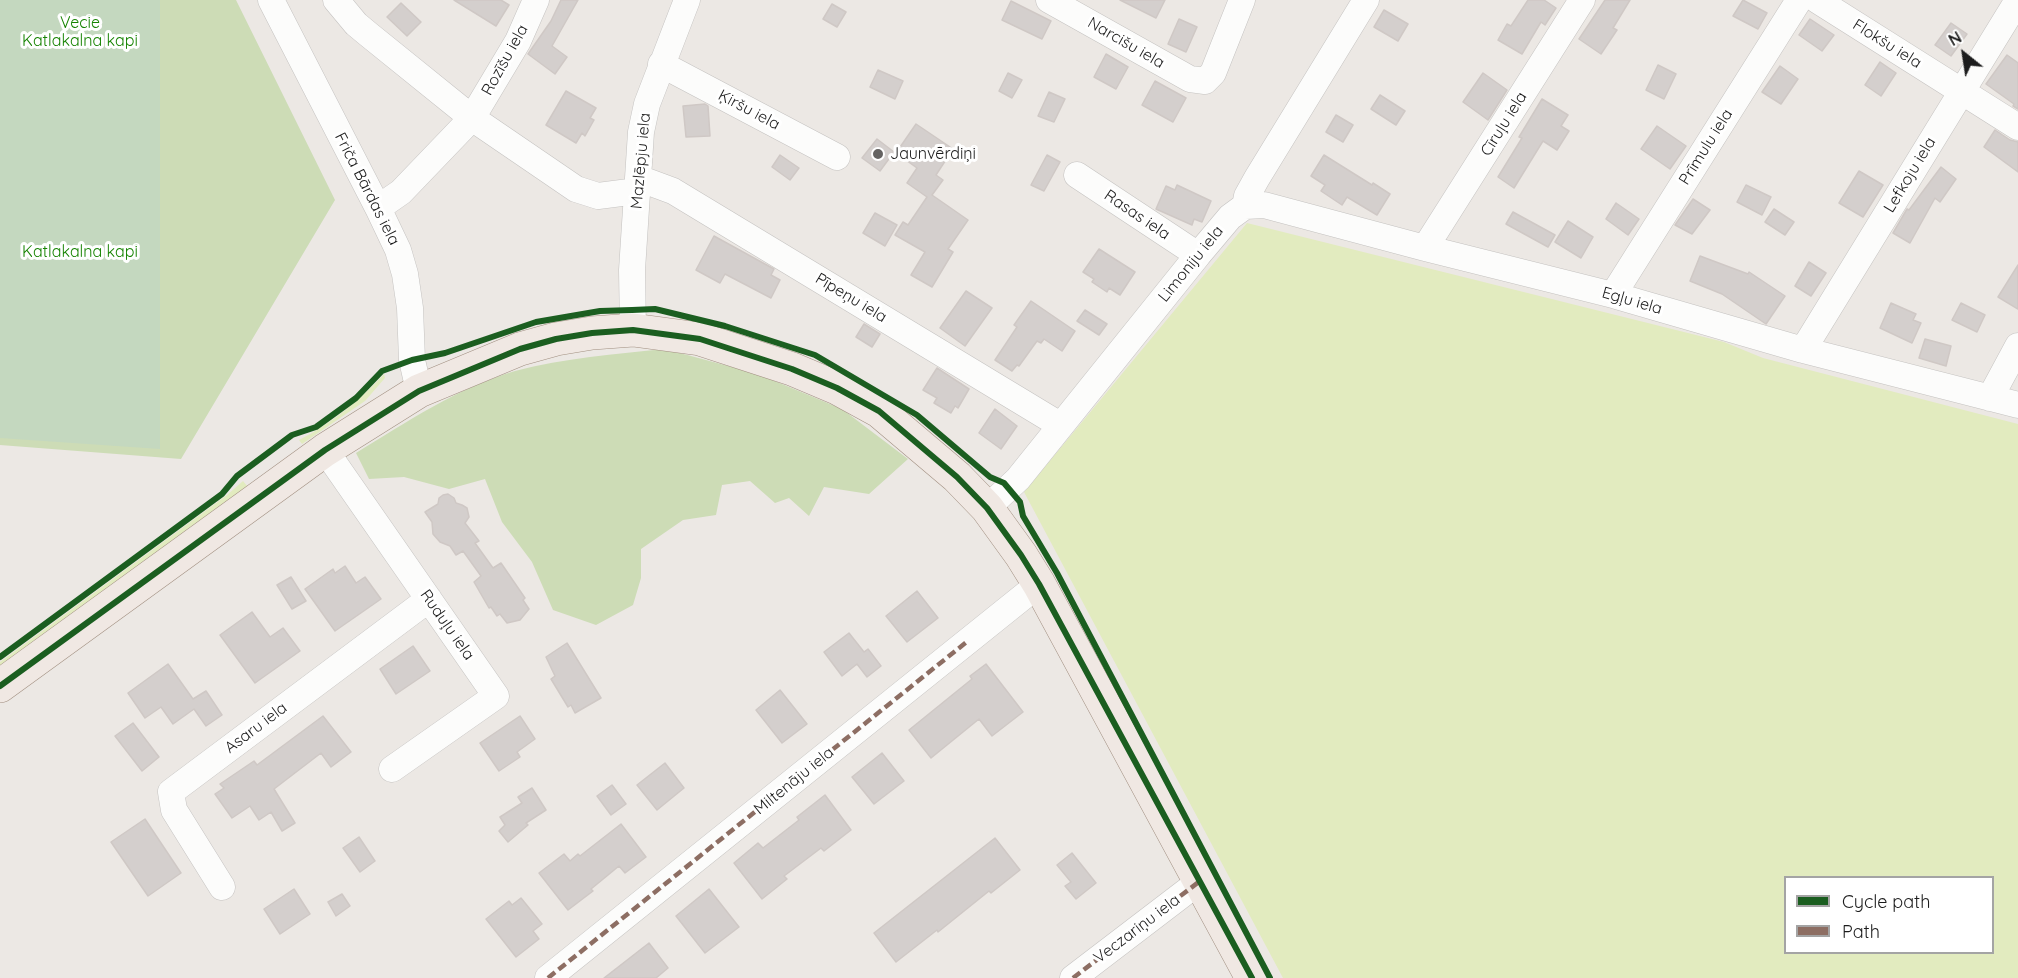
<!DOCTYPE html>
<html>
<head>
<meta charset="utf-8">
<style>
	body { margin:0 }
	#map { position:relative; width:2018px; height:978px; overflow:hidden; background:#ece8e4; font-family:Quicksand,sans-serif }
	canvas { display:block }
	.legend { position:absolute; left:1784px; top:876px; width:210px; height:78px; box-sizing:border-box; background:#fff; border:2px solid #a4a4a4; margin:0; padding:8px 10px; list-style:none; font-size:18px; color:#1c1c1c }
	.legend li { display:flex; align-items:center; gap:12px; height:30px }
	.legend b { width:30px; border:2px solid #a4a4a4 }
	.north { position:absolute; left:1934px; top:24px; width:60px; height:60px; -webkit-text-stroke:4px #fff; paint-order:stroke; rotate:330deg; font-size:16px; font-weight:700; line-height:24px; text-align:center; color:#1c1c1c }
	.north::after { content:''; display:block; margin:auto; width:21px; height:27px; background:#1c1c1c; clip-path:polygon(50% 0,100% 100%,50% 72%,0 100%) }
</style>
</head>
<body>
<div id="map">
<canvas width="2018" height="978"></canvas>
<ul class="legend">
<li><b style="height:8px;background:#1b5e20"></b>Cycle path</li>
<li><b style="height:8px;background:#8d6e63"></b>Path</li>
</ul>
<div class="north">N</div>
</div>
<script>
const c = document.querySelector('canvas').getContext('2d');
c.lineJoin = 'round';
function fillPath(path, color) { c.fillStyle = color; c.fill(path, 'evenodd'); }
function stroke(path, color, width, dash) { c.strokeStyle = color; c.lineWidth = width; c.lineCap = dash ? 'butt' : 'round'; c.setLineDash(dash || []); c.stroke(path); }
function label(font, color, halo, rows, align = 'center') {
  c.font = font + ' Quicksand,sans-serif'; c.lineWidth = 6; c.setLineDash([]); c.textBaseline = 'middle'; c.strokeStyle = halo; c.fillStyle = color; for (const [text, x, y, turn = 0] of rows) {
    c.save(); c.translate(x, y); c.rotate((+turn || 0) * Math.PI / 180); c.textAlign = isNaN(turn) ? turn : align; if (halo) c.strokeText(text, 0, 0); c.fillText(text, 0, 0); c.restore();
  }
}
const grass = new Path2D(`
	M1247,223L1724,342L1763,358L2018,424V978H1283L1024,492ZM1786,878H1992V952H1786Z
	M384,374L385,378L365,401L302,444L299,440C332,423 359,401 384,374Z
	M243,481L248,487L0,670V662L227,495Z`);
const forest = new Path2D(`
	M0,0H236L335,200L181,459L0,445Z
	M665,349L758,374L842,409L908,459L869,494L824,487L809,516L789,498L775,503L750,481L722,485L716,515L683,520L641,549V578L633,605L596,625L553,610L532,562L502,522L485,479L449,489L404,477L369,479L356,453C405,423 459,387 515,371C564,358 616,354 665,349Z`);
const cemetery = new Path2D(`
	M0,0H160V449L0,438Z`);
const building = new Path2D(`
	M454,0H501L509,5L496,26Z
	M561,0H578L552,46L567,57L555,74L528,54L551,21Z
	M1120,0H1165L1156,18Z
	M1528,0H1544L1556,8L1545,25L1541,22L1522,54L1498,40L1507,24L1511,26Z
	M1605,0H1630L1613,28L1617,30L1601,54L1579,39Z
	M1743,0L1767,13L1758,29L1733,16Z
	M1011,1L1051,21L1042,39L1002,20Z
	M401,3L421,22L407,36L387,17Z
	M832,4L846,12L837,27L823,19Z
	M1384,10L1408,24L1398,41L1374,27Z
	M1179,19L1197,27L1186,52L1168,44Z
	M1810,19L1834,35L1822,51L1799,35Z
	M1951,23L1967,34L1951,56L1935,45Z
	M1106,54L1128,67L1116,89L1094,77Z
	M2007,55L2018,63V109L2013,106L2014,104L1986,84Z
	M1880,62L1896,73L1881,96L1865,85Z
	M1658,65L1676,74L1664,99L1646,90Z
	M1780,66L1798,79L1781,104L1762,92Z
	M878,70L903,81L895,99L870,87Z
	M1008,73L1022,80L1012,98L999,91Z
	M1483,73L1507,90L1488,120L1463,102Z
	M1155,81L1186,98L1173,122L1142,105Z
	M566,91L596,108L590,118L594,120L585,136L582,133L576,143L546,125Z
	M1049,92L1065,99L1054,122L1038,116Z
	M1380,95L1405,111L1396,125L1371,109Z
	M1542,99L1568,115L1561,126L1569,131L1557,150L1543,141L1514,188L1498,177L1522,138L1519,137Z
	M705,104L708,106L710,136L686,137L683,106Z
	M1336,115L1353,125L1343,142L1326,132Z
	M916,124L953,149L936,175L943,180L932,195L968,220L948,249L953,252L932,287L911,275L925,252L895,235L903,222L908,225L927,197L907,183L917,168L896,153Z
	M1657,126L1686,146L1670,169L1641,149Z
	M1995,130L2010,140L2018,142V172L1984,147Z
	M877,139L894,152L880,171L862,158Z
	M780,155L799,168L790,180L772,167Z
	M1047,155L1060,162L1044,191L1031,185Z
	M1324,155L1372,185L1373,183L1390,194L1377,215L1347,197L1342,205L1321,191L1325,185L1311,176Z
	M1941,167L1956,179L1940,202L1935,198L1910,243L1893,233L1907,209L1909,210Z
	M1859,171L1883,185L1863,217L1839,203Z
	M1177,185L1211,201L1202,222L1194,219L1192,225L1156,209L1166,186L1175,190Z
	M1746,185L1771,197L1762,215L1737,202Z
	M1693,199L1710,210L1692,234L1675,225Z
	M1616,203L1639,219L1628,235L1606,219Z
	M1774,209L1794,222L1785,235L1765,222Z
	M1513,212L1555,235L1548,247L1506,224Z
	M875,213L897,225L885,246L863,233Z
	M1568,221L1593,237L1581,258L1555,242Z
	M714,236L774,269L771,275L780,280L771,298L725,274L720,283L696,270Z
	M1099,249L1135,272L1120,295L1109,288L1107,292L1092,282L1094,279L1083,272Z
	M1700,256L1748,274L1749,272L1785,296L1766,324L1722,294L1690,281Z
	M1809,262L1826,273L1811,296L1795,286Z
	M2018,265V309L1998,297Z
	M966,291L992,308L965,346L940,328Z
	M1031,301L1075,331L1062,351L1044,339L1041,343L1037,341L1019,366L1017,365L1012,371L995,360L1017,327L1014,325Z
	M1891,303L1916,314L1913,320L1921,323L1912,343L1880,328Z
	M1961,303L1985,315L1977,332L1952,320Z
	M1085,310L1107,324L1099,335L1077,321Z
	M864,324L880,334L872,347L856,337Z
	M1925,339L1951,346L1946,366L1919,358Z
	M937,368L969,389L958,408L955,406L951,413L934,403L937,398L923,390Z
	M995,409L1017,426L1001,449L979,433Z
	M448,494L454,498L456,503L462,505L467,508L469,517L465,523L479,541L475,543L493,568L501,563L525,598L523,600L529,609L520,620L507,623L500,614L497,616L491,607L489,608L474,582L481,576L463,551L456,555L450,546L440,542L433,534L432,522L425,512L438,504L439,498L443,495Z
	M345,566L356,583L365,577L381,599L335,631L305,589L333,569L335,573Z
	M291,577L306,601L292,609L277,585Z
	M917,591L938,618L907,642L886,616Z
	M252,612L270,637L283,628L300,651L255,683L220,635Z
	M849,633L864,652L868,649L881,666L867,677L857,664L842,676L824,652Z
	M567,643L601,698L575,713L571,705L568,707L551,679L555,676L546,657Z
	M413,646L430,671L396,694L380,669Z
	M168,664L193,699L206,691L222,715L206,726L194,709L173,724L161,707L145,718L128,693Z
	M986,664L1023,712L992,736L979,719L931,758L909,730L972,679L970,676Z
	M780,690L807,724L782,743L756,710Z
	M323,716L351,752L331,767L321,753L274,789L295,823L282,831L271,812L259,820L250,806L232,818L215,794L224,788L220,784L254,761L257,765Z
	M520,716L535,739L517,752L520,757L499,771L480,743Z
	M133,723L159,757L142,771L115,736Z
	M882,753L904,781L874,804L852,777Z
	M665,763L684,788L657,810L637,785Z
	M612,785L626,804L611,815L597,796Z
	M532,788L546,810L526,823L528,825L508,842L499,831L505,825L500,817L522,803L518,797Z
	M825,795L851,830L824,851L821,848L784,876L787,879L762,899L734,863L758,843L763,848L799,820L797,817Z
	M145,819L181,873L148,896L111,842Z
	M621,824L646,857L625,873L619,866L591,889L593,891L568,910L539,873L564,854L570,861L578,854L580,856Z
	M359,837L375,861L360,872L343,848Z
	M995,838L1020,870L991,893L989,891L938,932L937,930L896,962L874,933Z
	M1072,853L1096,883L1076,899L1065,886L1071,882L1057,865Z
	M294,889L310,914L280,934L264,909Z
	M709,889L739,927L705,953L676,916Z
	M342,894L350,906L336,916L328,902Z
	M521,898L542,924L533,931L539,939L516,957L486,919L509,901L512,905Z
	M649,943L668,968L656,978H604Z`);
const minor = new Path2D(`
	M271,0L378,208L398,250L405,274L410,308L412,360L419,391
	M336,0L356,24L368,34L472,118L576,189L598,196L637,191
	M1049,0L1190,79L1205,81L1213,73L1242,0
	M1817,0L2018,127
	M661,64L837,157
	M1077,175L1198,255
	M638,178L673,191L1060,425
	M1245,206L1264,205L1425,248L1613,295L1803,350L2018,405
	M378,208L401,192L472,118L518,41L536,0
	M1425,248L1582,0
	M1613,295L1799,0
	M633,330L632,270L641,132L647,104L687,0
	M1803,350L2018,0
	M1990,398L2018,346
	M325,450L496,696L392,769
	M987,508L1018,479L1198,255L1230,217L1245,206L1247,196L1257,178L1366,0
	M222,887L174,810L171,792L429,599
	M548,978L1039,584
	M1073,978L1200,881`);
const major = new Path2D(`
	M0,686L325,450L419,391L520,349L556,339L592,333L633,330L700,339L792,369L837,388L879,411L957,477L987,508L1021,555L1039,584L1252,978`);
const quiet = new Path2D(`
	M548,978L969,640
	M1073,978L1200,881`);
const cycleway = new Path2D(`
	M0,657L222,494L237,476L292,435L316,427L356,398L382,371L412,360L445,353L536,322L600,311L632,310L655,309L725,326L815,355L917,415L990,477L1004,483L1020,502L1023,516L1057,573L1270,978
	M0,686L325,450L419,391L520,349L556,339L592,333L633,330L700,339L792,369L837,388L879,411L957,477L987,508L1021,555L1039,584L1252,978`);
const markers = [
	[878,154,6,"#656362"]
];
const parkNames = [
	["Vecie",80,23],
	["Katlakalna kapi",80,41],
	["Katlakalna kapi",80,252]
];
const streetNames = [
	["Narcišu iela",1126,43,30],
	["Flokšu iela",1887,44,32],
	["Rozīšu iela",505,60,-61],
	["Ķiršu iela",749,110,28],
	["Cīruļu iela",1504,124,-58],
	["Prīmulu iela",1706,147,-58],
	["Mazlēpju iela",641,161,-85],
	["Lefkoju iela",1910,175,-59],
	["Friča Bārdas iela",367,189,63],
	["Rasas iela",1137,215,34],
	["Limoniju iela",1191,264,-51],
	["Pīpeņu iela",851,298,31],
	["Egļu iela",1632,301,16],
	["Ruduļu iela",447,625,55],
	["Asaru iela",256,728,-37],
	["Miltenāju iela",794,781,-39],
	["Veczariņu iela",1137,929,-37]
];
const poiNames = [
	["Jaunvērdiņi",890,154]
];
fillPath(grass, '#e2ebbf');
fillPath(forest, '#cddcb6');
fillPath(cemetery, '#c4d8bf');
fillPath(building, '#d4cfcd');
stroke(building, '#cfc8c5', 1.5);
stroke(minor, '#c4c2c0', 27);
stroke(major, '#a18f81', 34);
stroke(minor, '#fcfcfb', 26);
stroke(major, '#f0e8e3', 33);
stroke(quiet, '#8d6e63', 4.5, [9, 4.5]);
stroke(cycleway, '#1b5e20', 6);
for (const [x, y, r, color] of markers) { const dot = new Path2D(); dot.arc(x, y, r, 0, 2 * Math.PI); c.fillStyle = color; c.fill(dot); stroke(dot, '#fff', 2); }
label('16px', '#158301', '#fff', parkNames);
label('16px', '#1c1c1c', '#fff', streetNames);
label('16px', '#1c1c1c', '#fff', poiNames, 'left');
</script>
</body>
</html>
